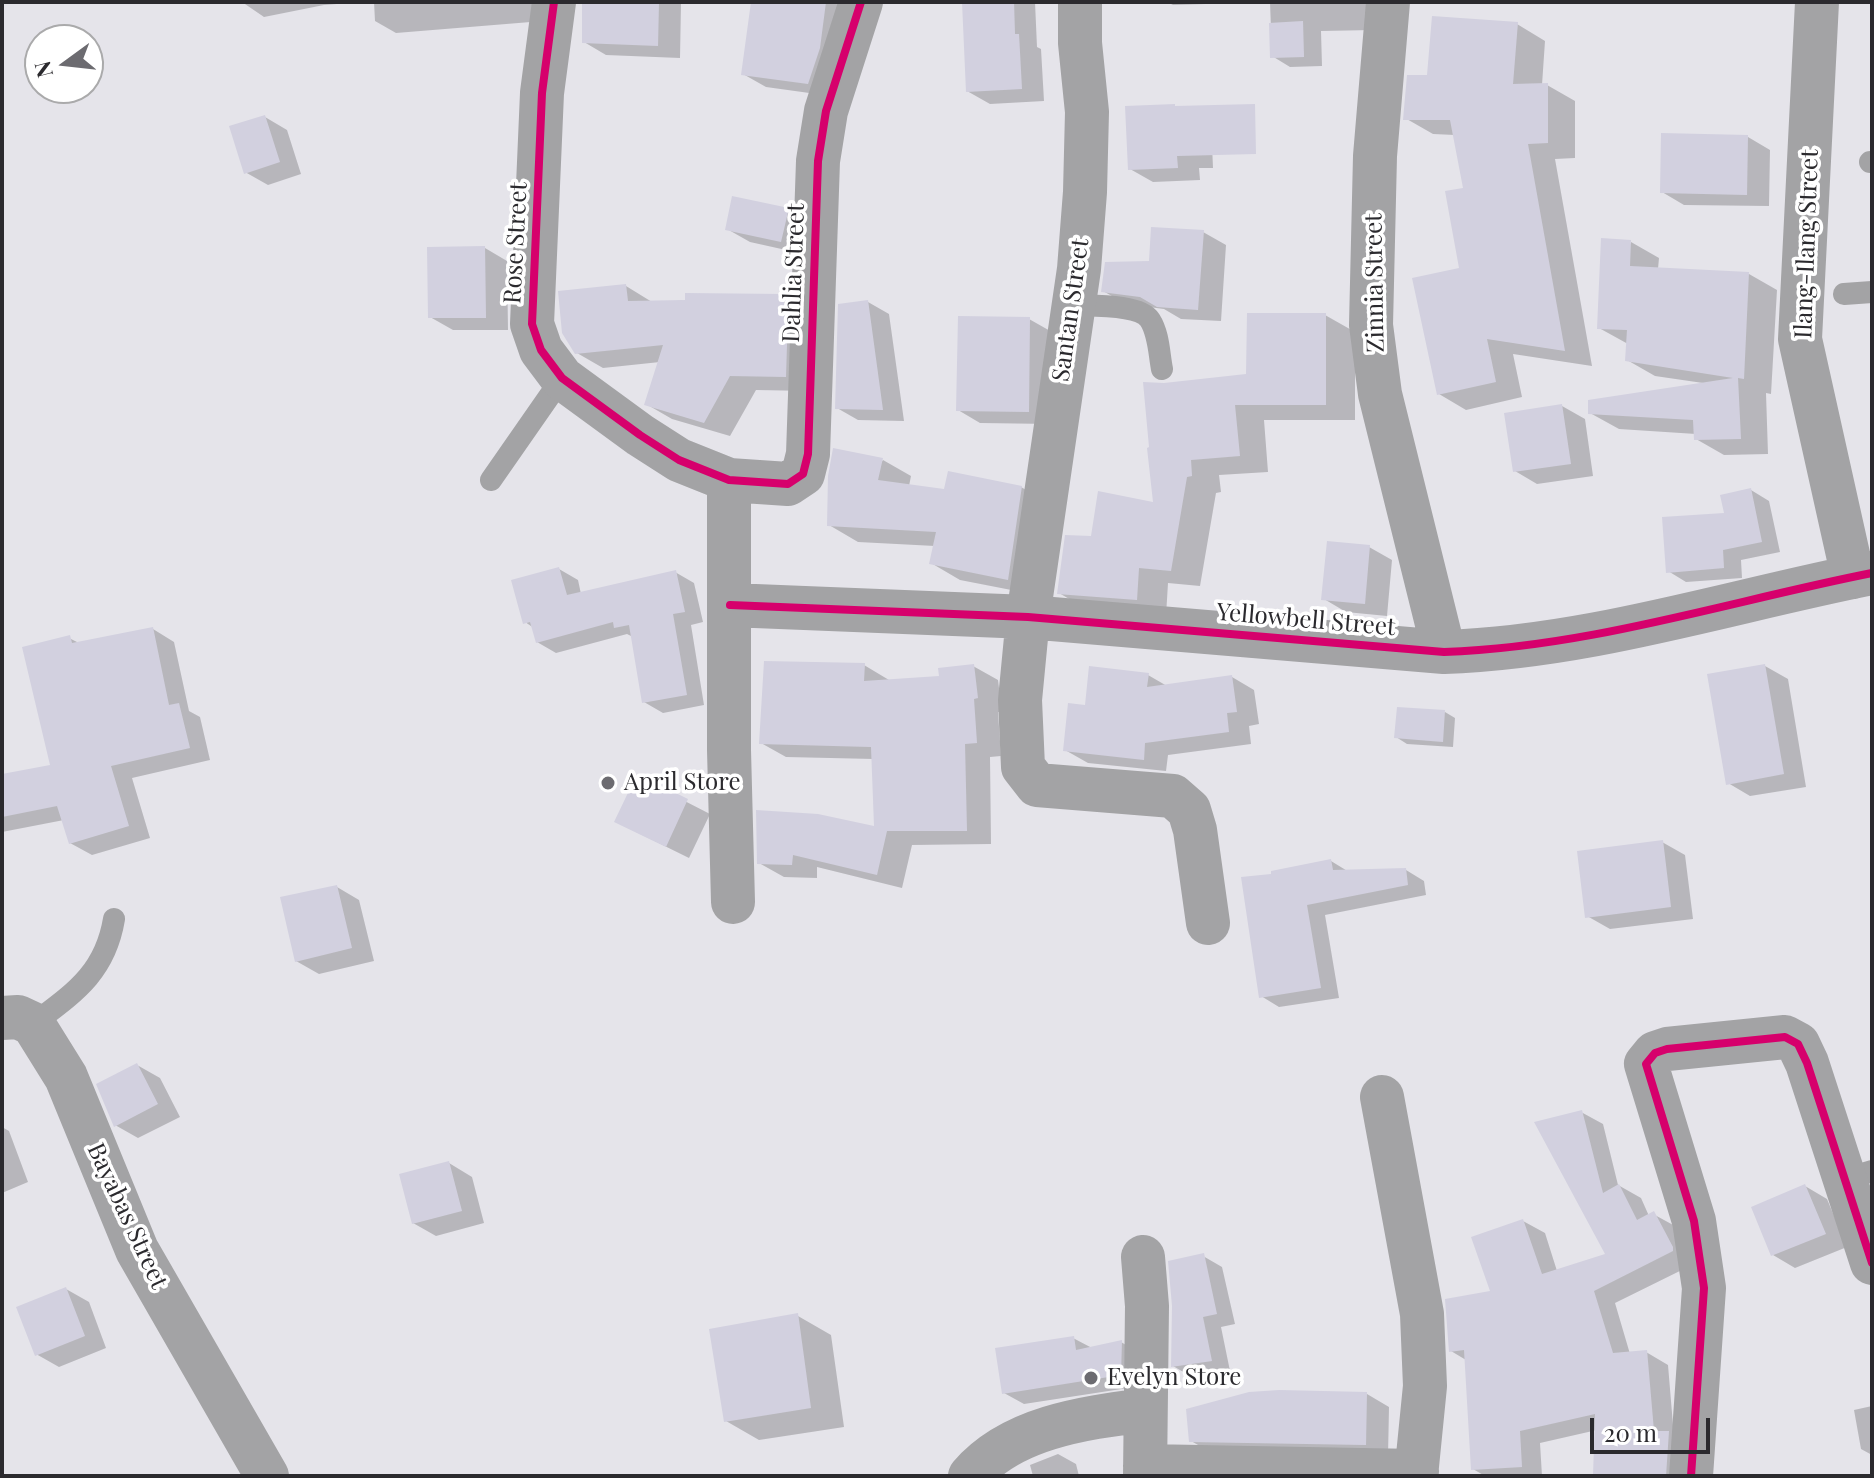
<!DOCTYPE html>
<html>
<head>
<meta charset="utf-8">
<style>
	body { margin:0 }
	#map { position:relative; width:1874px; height:1478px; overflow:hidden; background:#e5e4ea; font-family:"Playfair Display",serif }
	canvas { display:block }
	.frame { position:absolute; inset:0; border:4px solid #2b2a2e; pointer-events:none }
	.north { position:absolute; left:24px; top:24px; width:80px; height:80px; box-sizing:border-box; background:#fff; border:2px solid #aaaaab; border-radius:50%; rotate:255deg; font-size:22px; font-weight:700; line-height:32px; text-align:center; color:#2b2a2e }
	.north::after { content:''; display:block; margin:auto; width:28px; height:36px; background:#6c6b70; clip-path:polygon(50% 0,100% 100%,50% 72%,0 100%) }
	.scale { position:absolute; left:1590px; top:1418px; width:120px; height:36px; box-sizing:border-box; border:4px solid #2b2a2e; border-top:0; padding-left:10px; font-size:24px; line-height:28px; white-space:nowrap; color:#2b2a2e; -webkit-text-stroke:6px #fff; paint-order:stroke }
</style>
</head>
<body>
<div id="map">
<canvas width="1874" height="1478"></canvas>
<div class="frame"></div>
<div class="north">N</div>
<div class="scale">20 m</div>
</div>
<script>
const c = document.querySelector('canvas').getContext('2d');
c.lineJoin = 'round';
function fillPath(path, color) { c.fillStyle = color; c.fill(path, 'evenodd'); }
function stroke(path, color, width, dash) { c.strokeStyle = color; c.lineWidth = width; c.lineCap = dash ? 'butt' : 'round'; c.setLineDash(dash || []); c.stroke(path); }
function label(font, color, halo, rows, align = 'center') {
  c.font = font + ' "Playfair Display",serif'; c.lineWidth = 7; c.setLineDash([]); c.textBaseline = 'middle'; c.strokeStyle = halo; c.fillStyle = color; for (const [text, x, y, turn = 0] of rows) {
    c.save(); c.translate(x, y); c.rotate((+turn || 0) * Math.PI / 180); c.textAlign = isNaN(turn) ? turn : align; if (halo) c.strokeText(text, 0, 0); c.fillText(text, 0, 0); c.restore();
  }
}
const shadow = new Path2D(`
	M242,2H363L324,5L264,17Z
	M374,2H542L543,21L396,33L375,21Z
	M584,2L681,3L680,58L606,55L584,42Z
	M753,2H841L831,96L766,87L743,74Z
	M963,2H1035L1037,47L1041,49L1044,101L990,104L967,91Z
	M1167,2H1206V4L1173,5Z
	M1270,2H1372L1373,30L1321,31L1322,66L1290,67L1272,56Z
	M1517,24L1545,41L1542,85H1547L1575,101V158L1555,159L1592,366L1513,354L1522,397L1466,410L1439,394L1461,269L1465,190L1455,135L1433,134L1405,118L1429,77Z
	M265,117L287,130L301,174L268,185L245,172Z
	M1211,121L1213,168H1199L1200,180L1153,182L1130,169Z
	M1748,137L1770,150L1769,206L1684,205L1662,192Z
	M788,210L811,223L804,254L750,242L727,229Z
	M1203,232L1226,245L1221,321L1181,319L1164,309L1126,304L1103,291Z
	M1631,242L1659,258L1658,269L1749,274L1777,290L1771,394L1766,393L1768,454L1724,455L1696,439V434L1619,429L1590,413L1703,383L1655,376L1627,360L1628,344L1599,328Z
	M485,248L507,261L508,330H453L430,317Z
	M626,286L652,302L784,296L809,311L811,391L756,390L730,436L672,419L646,404L660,362L603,368L577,353Z
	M868,302L889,314L904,421L858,420L837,408Z
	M1325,315L1355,332V420H1264L1268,472L1219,475L1221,492L1216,493L1200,586L1168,583L1166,616L1088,610L1059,593L1093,538L1156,504L1164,385L1248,376Z
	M1029,319L1052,332L1051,424L980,423L958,410Z
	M1562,406L1585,419L1593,476L1537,484L1515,471Z
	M883,460L911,476L909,486L946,491L1021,487L1050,504L1037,595L960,580L931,563L935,546L858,542L829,525Z
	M1751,490L1769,501L1780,552L1741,560L1742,578L1686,582L1668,571Z
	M1369,547L1392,560L1387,616L1346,612L1324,599Z
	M559,569L578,580L581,594L675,572L694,583L703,622L691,625L704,705L663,713L644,702L633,637L627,634L556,653L537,642L534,628L525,622Z
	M153,629L174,642L189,711L200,717L210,760L132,778L150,838L92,855L70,843L64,820L2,832V777L53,767L69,638L79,643Z
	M864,665L889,680L941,678L973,666L998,680L1002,712H998L1001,756L990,757L991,844L912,845L902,888L817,867V878L784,877L759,863L876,829L874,759L786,757L761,743Z
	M1765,666L1788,679L1806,787L1750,796L1728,783Z
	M1148,675L1167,686L1232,677L1254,690L1259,724L1249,726L1251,744L1168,755L1166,771L1088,763L1065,750L1087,708Z
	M1445,712L1455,718L1453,747L1407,744L1396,737Z
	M638,777L710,814L689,858L616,822Z
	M1662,842L1685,855L1693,919L1610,929L1587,916Z
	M1331,861L1349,872L1406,870L1424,881L1426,895L1325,915L1339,998L1279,1007L1261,996L1274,875Z
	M337,887L359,900L374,961L319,974L296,961Z
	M137,1065L160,1078L180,1117L138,1138L115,1125Z
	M1581,1112L1603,1124L1618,1185L1641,1198L1649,1216L1653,1214L1675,1226L1694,1264L1615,1303L1630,1354L1646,1352L1668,1365L1674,1437L1688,1476H1595L1597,1430L1540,1443L1542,1476H1485L1473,1469L1466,1360L1451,1351L1493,1293L1523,1221L1545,1233L1557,1271L1608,1255Z
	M2,1127L9,1131L28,1182L2,1193Z
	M449,1163L472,1177L484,1223L436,1236L413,1223Z
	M1805,1186L1827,1199L1847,1247L1795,1268L1773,1255Z
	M1203,1256L1222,1267L1235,1324L1221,1327L1230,1371L1192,1377L1173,1366Z
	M66,1289L89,1302L106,1348L59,1367L36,1354Z
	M798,1316L831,1335L844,1427L759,1440L726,1421Z
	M1073,1338L1092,1348L1121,1342L1141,1354V1386L1024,1404L1004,1393Z
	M1367,1394L1389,1407L1388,1457L1214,1454L1191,1441Z
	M1872,1406V1455L1861,1449L1854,1410Z
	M1058,1454L1076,1464L1079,1476H1033L1030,1465Z`);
const building = new Path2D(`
	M582,2H659L658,46L582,43Z
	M751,2H826L820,48L808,84L741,75Z
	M962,2H1014L1015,34H1019L1022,89L966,92Z
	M1432,16L1518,22L1513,84L1548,83V143L1528,144L1565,351L1487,339L1496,382L1437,395L1412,278L1459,268L1445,191L1463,188L1450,120H1403L1407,75H1427Z
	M1303,21L1304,57L1270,58L1269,23Z
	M1175,104V106L1255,104L1256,154L1177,156L1178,168L1128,170L1125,106Z
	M265,115L280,162L244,174L229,126Z
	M1661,133L1748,135L1747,195L1660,193Z
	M732,196L789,208L781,242L725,230Z
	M1151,227L1204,230L1198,310L1157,307L1140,297L1101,292L1105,262L1149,261Z
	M1601,238L1631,240L1630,266L1749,272L1744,379L1738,378L1741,439L1694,440L1693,420L1588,414V400L1733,378L1625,361L1627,330L1597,329Z
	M485,246L486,318H428L427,247Z
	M626,284L628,301L685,300V293L784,294V311H788L786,377L730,376L704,423L644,405L663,345L575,354L562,333L558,291Z
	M868,300L883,410L835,409L838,304Z
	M1247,313H1326V405H1235L1240,456L1191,460L1192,476L1187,477L1171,571L1139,568L1137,600L1057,594L1065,535L1091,536L1098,491L1153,502L1147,448L1149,447L1143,382L1164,383L1246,374Z
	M958,316L1030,317L1029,412L956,411Z
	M1562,404L1571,464L1513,472L1504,413Z
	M833,448L883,458L878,480L944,489L948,471L1022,486L1008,580L929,564L936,532L827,526L828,476Z
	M1751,488L1762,542L1723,550L1724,568L1666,573L1662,517L1724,513L1720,495Z
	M1327,541L1370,545L1365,604L1321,600Z
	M559,567L567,595L676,570L685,612L673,614L687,695L642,703L629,625L614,628L613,622L536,643L530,622L523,624L511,580Z
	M153,627L169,705L179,703L190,748L111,766L129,826L69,844L57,806L2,817V774L50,765L22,647L70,635L72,643Z
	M764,661L865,663L864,681L939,676L938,668L974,664L978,698L974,699L977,743L965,744L967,831H887L877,875L793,855L792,865L757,864L756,810L818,814L874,826L871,747L759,744Z
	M1765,664L1784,774L1726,785L1707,674Z
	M1089,666L1149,673L1147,687L1232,675L1237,712L1227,713L1229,732L1145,743L1144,760L1063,751L1068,703L1085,705Z
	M1397,707L1445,710L1443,742L1394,738Z
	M637,774L688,799L666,847L614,822Z
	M1663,840L1671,907L1585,918L1577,851Z
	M1331,859L1333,870L1406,868L1408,885L1307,905L1321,988L1259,998L1241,877L1271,874V871Z
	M337,885L352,948L295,962L280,897Z
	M137,1063L158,1104L114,1127L96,1084Z
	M1582,1110L1603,1193L1619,1184L1637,1220L1654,1211L1673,1247V1251L1594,1291L1613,1353L1647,1350L1654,1431H1669L1666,1476H1593L1595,1414L1520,1431L1522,1467L1471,1470L1464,1350L1449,1352L1445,1299L1490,1291L1471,1237L1523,1219L1542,1274L1605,1254L1534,1122Z
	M449,1161L462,1211L412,1224L399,1174Z
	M1805,1184L1826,1234L1771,1256L1751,1207Z
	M1204,1253L1217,1314L1203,1317L1212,1361L1171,1367L1172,1306L1168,1261Z
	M66,1287L85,1336L35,1356L16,1307Z
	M798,1313L811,1408L724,1422L709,1329Z
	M1074,1336L1076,1350L1122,1340L1121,1375L1002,1394L995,1348Z
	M1279,1390L1367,1392L1366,1445L1189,1442L1186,1409L1249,1392Z`);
const lane = new Path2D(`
	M1870,162H1872
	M1844,294L1872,292
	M1073,305C1091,306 1140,304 1150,320C1159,334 1159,354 1162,369
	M491,480L562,378
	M33,1024C74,993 105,973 114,919
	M1845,1179L1872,1171`);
const street = new Path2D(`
	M554,2L542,93L532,324L541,350L562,378L640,435L679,460L729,480L788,484L803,474L808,454L818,161L826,111L861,2
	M1080,2V43L1087,112L1085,192L1079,269L1028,617L1020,700L1023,767L1037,785L1173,796L1189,810L1195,830L1208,923
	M1388,2L1375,156L1371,325L1380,394L1444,652
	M1817,2L1800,339L1853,577
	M729,480V750L733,902
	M730,605L1028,617L1444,652C1590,647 1730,601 1872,573
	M2,1018L18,1017L33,1024L66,1077L137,1250L267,1476
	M1382,1097L1422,1314L1425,1386L1416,1476
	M1143,1257L1147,1306L1145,1476
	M1145,1466L1417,1471
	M970,1476C1012,1427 1085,1418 1145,1410
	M1691,1476L1704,1288L1694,1221L1646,1064L1655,1053L1667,1049L1785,1037L1798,1044L1807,1063L1872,1263`);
const cycleway = new Path2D(`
	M554,2L542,93L532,324L541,350L562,378L640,435L679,460L729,480L788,484L803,474L808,454L818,161L826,111L861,2
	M730,605L1028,617L1444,652C1590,647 1730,601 1872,573
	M1691,1476L1704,1288L1694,1221L1646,1064L1655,1053L1667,1049L1785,1037L1798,1044L1807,1063L1872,1263`);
const markers = [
	[608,783,8,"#6c6b70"],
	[1091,1378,8,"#6c6b70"]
];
const streetNames = [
	["Rose Street",516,243,-87],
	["Ilang-Ilang Street",1807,244,-88],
	["Dahlia Street",794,273,-88],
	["Zinnia Street",1375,283,-91],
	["Santan Street",1071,310,-82],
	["Yellowbell Street",1306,620,5],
	["Bayabas Street",127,1216,65]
];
const poiNames = [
	["April Store",624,783],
	["Evelyn Store",1107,1378]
];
fillPath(shadow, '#0003');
fillPath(building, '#d2d0df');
stroke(lane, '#a3a3a5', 22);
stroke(street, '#a3a3a5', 44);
stroke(cycleway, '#d6006c', 8);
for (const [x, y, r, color] of markers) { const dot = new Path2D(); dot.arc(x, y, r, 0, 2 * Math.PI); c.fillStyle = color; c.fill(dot); stroke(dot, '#fff', 3); }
label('24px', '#2b2a2e', '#fff', streetNames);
label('24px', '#2b2a2e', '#fff', poiNames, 'left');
</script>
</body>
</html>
